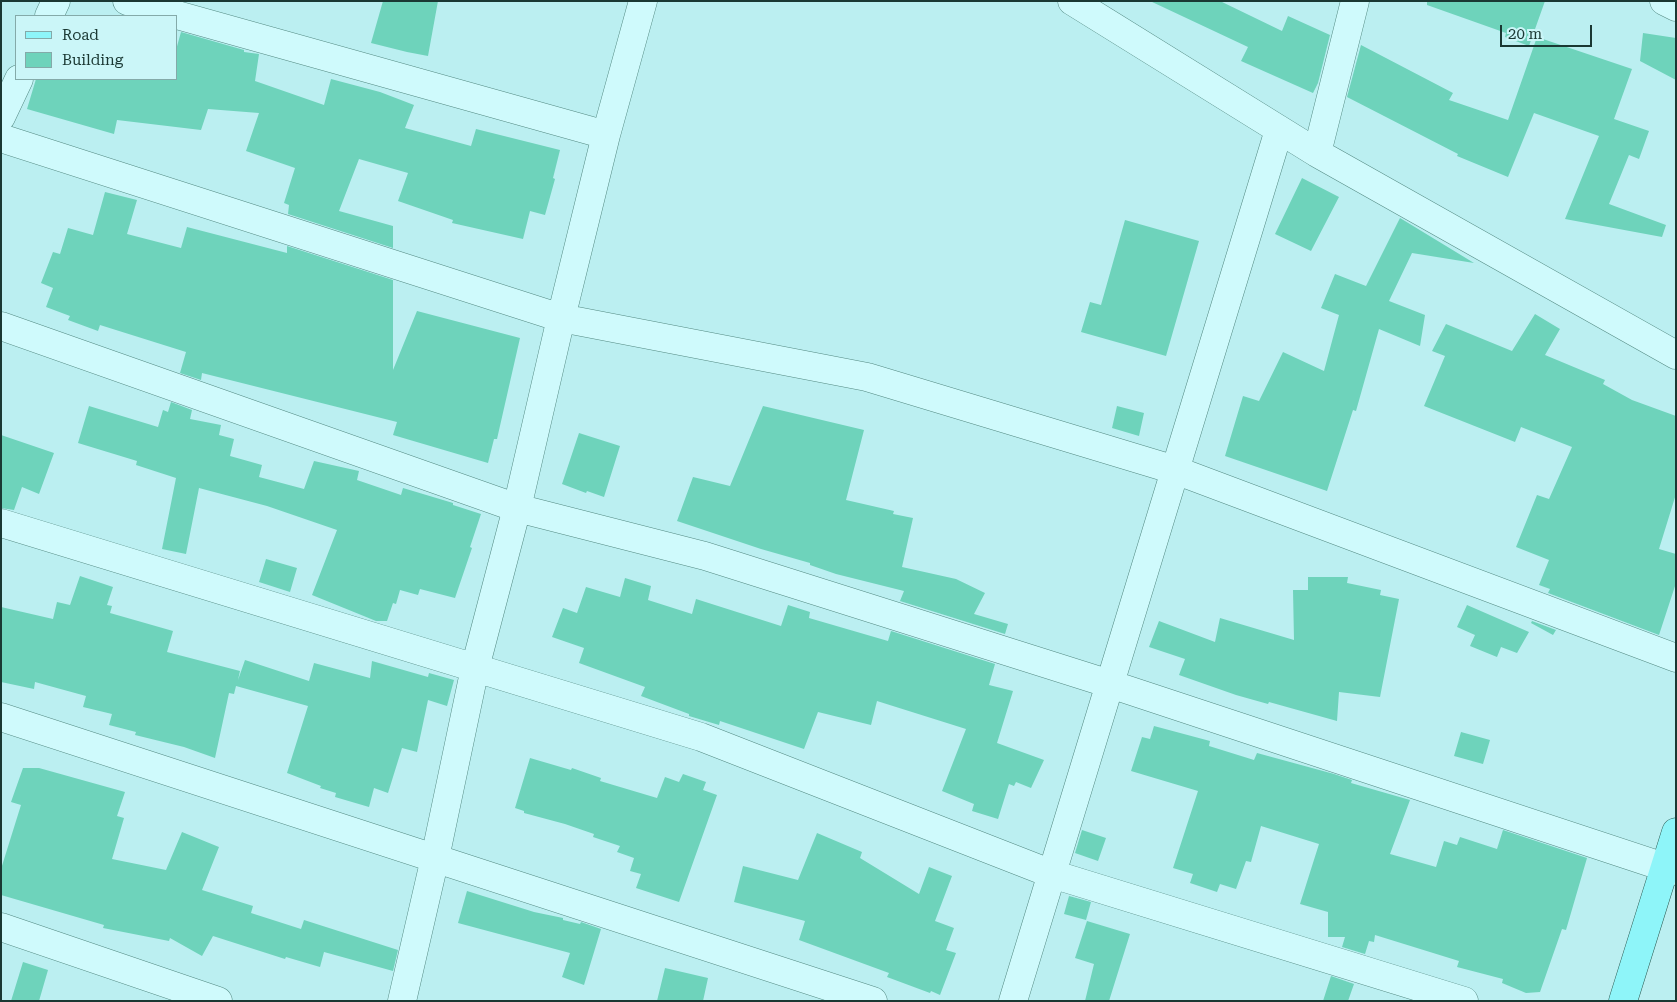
<!DOCTYPE html>
<html>
<head>
<meta charset="utf-8">
<style>
	body { margin:0 }
	#map { position:relative; width:1677px; height:1002px; overflow:hidden; background:#bbeff1; font-family:"Roboto Serif",serif }
	canvas { display:block }
	.frame { position:absolute; inset:0; border:2px solid #1a3833; pointer-events:none }
	.legend { position:absolute; left:15px; top:15px; width:162px; height:65px; box-sizing:border-box; background:#cbf6f8; border:1px solid #84aaa9; margin:0; padding:6px 9px; list-style:none; font-size:15px; color:#1a3833 }
	.legend li { display:flex; align-items:center; gap:10px; height:25px }
	.legend b { width:25px; border:1px solid #84aaa9 }
	.scale { position:absolute; left:1500px; top:25px; width:92px; height:22px; box-sizing:border-box; border:2px solid #1a3833; border-top:0; padding-left:6px; font-size:15px; line-height:18px; white-space:nowrap; color:#1a3833; -webkit-text-stroke:4px #cbf6f8; paint-order:stroke }
</style>
</head>
<body>
<div id="map">
<canvas width="1677" height="1002"></canvas>
<div class="frame"></div>
<ul class="legend">
<li><b style="height:6px;background:#8ef5f9"></b>Road</li>
<li><b style="height:14px;background:#6ed3bb"></b>Building</li>
</ul>
<div class="scale">20 m</div>
</div>
<script>
const c = document.querySelector('canvas').getContext('2d');
c.lineJoin = 'round';
function fillPath(path, color) { c.fillStyle = color; c.fill(path, 'evenodd'); }
function stroke(path, color, width, dash) { c.strokeStyle = color; c.lineWidth = width; c.lineCap = dash ? 'butt' : 'round'; c.setLineDash(dash || []); c.stroke(path); }
const building = new Path2D(`
	M383,1H438L428,56L407,52L371,43Z
	M1150,1H1220L1282,31L1288,16L1330,35L1318,83L1313,93L1241,61L1248,47Z
	M1427,1H1545L1529,46L1505,37L1506,33L1427,5Z
	M181,32L244,50V52L259,54L255,81L324,105L331,79L380,92L414,105L405,128L471,146L476,129L560,150L553,178L555,179L545,215L530,211L523,239L452,223L453,220L398,201L408,173L359,159L339,211L393,226V248L288,214L289,205L284,203L295,168L246,151L259,113L208,109L201,130L117,120L114,134L27,109L36,79H176V50Z
	M1643,33L1676,38V80L1640,61Z
	M1537,37L1632,69L1614,119L1649,131L1639,159L1629,155L1609,204L1666,225L1662,237L1565,219L1599,136L1534,113L1508,177L1457,156L1458,154L1347,97L1361,45L1453,93L1449,100L1508,120Z
	M1302,178L1339,197L1311,251L1275,234Z
	M105,192L137,200L127,234L181,248L187,227L287,253V246L393,280V370L417,311L520,338L497,439H494L488,463L393,435L397,422L202,373L201,380L180,373L186,352L100,325L98,331L68,320L70,316L46,307L53,288L41,283L53,252L60,254L68,228L93,235Z
	M1400,218L1474,263L1412,253L1389,301L1425,315L1420,346L1379,329L1356,411L1353,410L1327,491L1225,456L1243,396L1259,401L1283,352L1324,371L1339,315L1321,308L1335,274L1366,286Z
	M1125,220L1199,241L1166,356L1081,332L1090,302L1101,305Z
	M1535,314L1560,329L1545,355L1605,380L1603,384L1632,400L1676,416V494L1659,549L1676,554V583L1659,635L1548,593L1550,589L1539,585L1549,560L1516,547L1537,495L1549,499L1572,447L1521,427L1515,442L1424,406L1445,356L1432,351L1446,324L1512,351Z
	M171,402L192,410L190,419L221,425L219,435L234,439L230,456L262,465L259,477L304,489L314,461L359,471L357,480L401,495L403,488L453,503V505L481,514L470,547L472,548L455,598L420,589L418,595L400,590L396,604L393,603L387,621H376L312,595L337,530L267,506L199,488L186,554L162,549L176,478L136,465L137,461L78,443L89,406L158,427L163,410L168,412Z
	M763,406L864,430L846,500L894,511L893,514L913,518L902,567L956,579L985,593L974,614L1008,624L1005,634L900,601L904,591L836,574L810,565V563L761,549L677,521L693,477L730,486Z
	M1117,406L1144,413L1139,436L1112,428Z
	M579,433L620,446L604,497L587,491L586,493L562,484Z
	M1,435L54,453L39,494L22,487L14,510L1,508Z
	M266,559L297,568L290,592L259,582Z
	M80,576L113,587L107,605L112,606L110,613L173,631L167,652L240,671L238,680L245,660L309,681L314,663L370,678L372,661L428,677L429,673L454,680L447,706L428,700L417,752L402,748L388,793L374,788L369,807L335,797L336,793L320,788L321,786L287,773L308,706L236,686L234,694L229,693L215,758L184,747L135,735L136,732L109,725L112,714L83,707L86,696L35,682L34,689L1,682V607L53,619L57,602L70,605Z
	M1308,577H1348L1347,583L1381,590L1380,595L1399,599L1380,697L1339,692L1337,721L1269,702L1268,704L1236,695L1179,675L1185,659L1149,647L1159,621L1215,642L1220,618L1294,640L1293,590H1308Z
	M625,578L651,586L648,600L692,614L696,599L781,626L788,605L810,612L809,618L888,641L891,631L995,664L989,685L1013,691L997,743L1044,760L1031,788L1016,782L1014,786L1009,784L998,819L972,811L974,804L942,791L966,729L877,701L871,725L818,712L804,749L720,721L719,725L689,716V714L641,696L645,687L579,663L584,648L552,637L563,608L577,613L586,587L620,597Z
	M1467,605L1529,632L1517,653L1501,647L1497,657L1470,646L1475,635L1457,627Z
	M1532,621L1556,630L1553,635L1531,623Z
	M1154,726L1210,741L1209,746L1254,760L1257,753L1334,774L1352,780L1351,783L1410,800L1390,854L1436,867L1444,841L1457,845L1460,837L1497,849L1503,830L1587,858L1566,930L1562,929L1540,992L1526,993L1502,983L1503,979L1457,967L1459,961L1375,935L1374,942L1369,941L1365,954L1342,947L1345,937H1328V912L1300,904L1319,844L1261,826L1251,862L1246,861L1236,889L1220,884L1217,892L1190,883L1193,874L1173,868L1198,791L1131,771L1142,737L1150,739Z
	M1461,732L1490,740L1483,764L1454,756Z
	M530,758L571,770L572,768L601,778L600,781L657,798L665,777L679,782L683,774L706,782L703,790L717,795L679,902L636,888L641,874L630,871L634,858L617,852L620,846L593,837L594,834L565,824L524,813V811L515,808Z
	M23,768H39L125,792L117,816L124,818L112,859L166,870L182,832L219,847L202,890L253,906L251,913L301,929L304,920L398,950L393,971L324,952L320,967L286,957L285,959L213,936L202,956L170,938L169,941L103,928L104,925L1,895V869L21,805L11,802Z
	M1082,830L1106,838L1098,861L1075,853Z
	M817,833L862,852L860,858L919,894L929,867L952,876L935,921L954,928L946,950L956,953L940,995L931,991L930,993L887,977L889,973L799,940L805,921L734,902L743,866L798,880Z
	M467,891L534,912L563,918V920L580,924L581,922L601,929L584,985L562,977L570,953L458,923Z
	M1069,896L1091,902L1086,920L1064,914Z
	M1087,921L1130,934L1109,1001H1085L1094,964L1075,958Z
	M23,962L48,970L39,1001H11Z
	M665,968L708,978L703,1001H657Z
	M1331,976L1354,984L1348,1001H1323Z`);
const minor = new Path2D(`
	M127,1L606,135
	M1072,1L1317,153L1676,355
	M1664,1L1676,7
	M49,16L56,1
	M1,117L19,79
	M1,138L561,318L867,377L1175,470L1676,658
	M1317,153L1355,1
	M1,326L517,508L705,556L1110,684L1676,871
	M1,523L701,737L1052,874L1464,1001
	M1,717L873,1001
	M1,927L218,1001
	M402,1001L435,858L475,668L517,508L561,318L606,135L643,1
	M1013,1001L1279,130`);
const major = new Path2D(`
	M1623,1001L1676,832`);
fillPath(building, '#6ed3bb');
stroke(minor, '#548a83', 29);
stroke(major, '#29574e', 29);
stroke(minor, '#cffafc', 28);
stroke(major, '#8ef5f9', 28);
</script>
</body>
</html>
